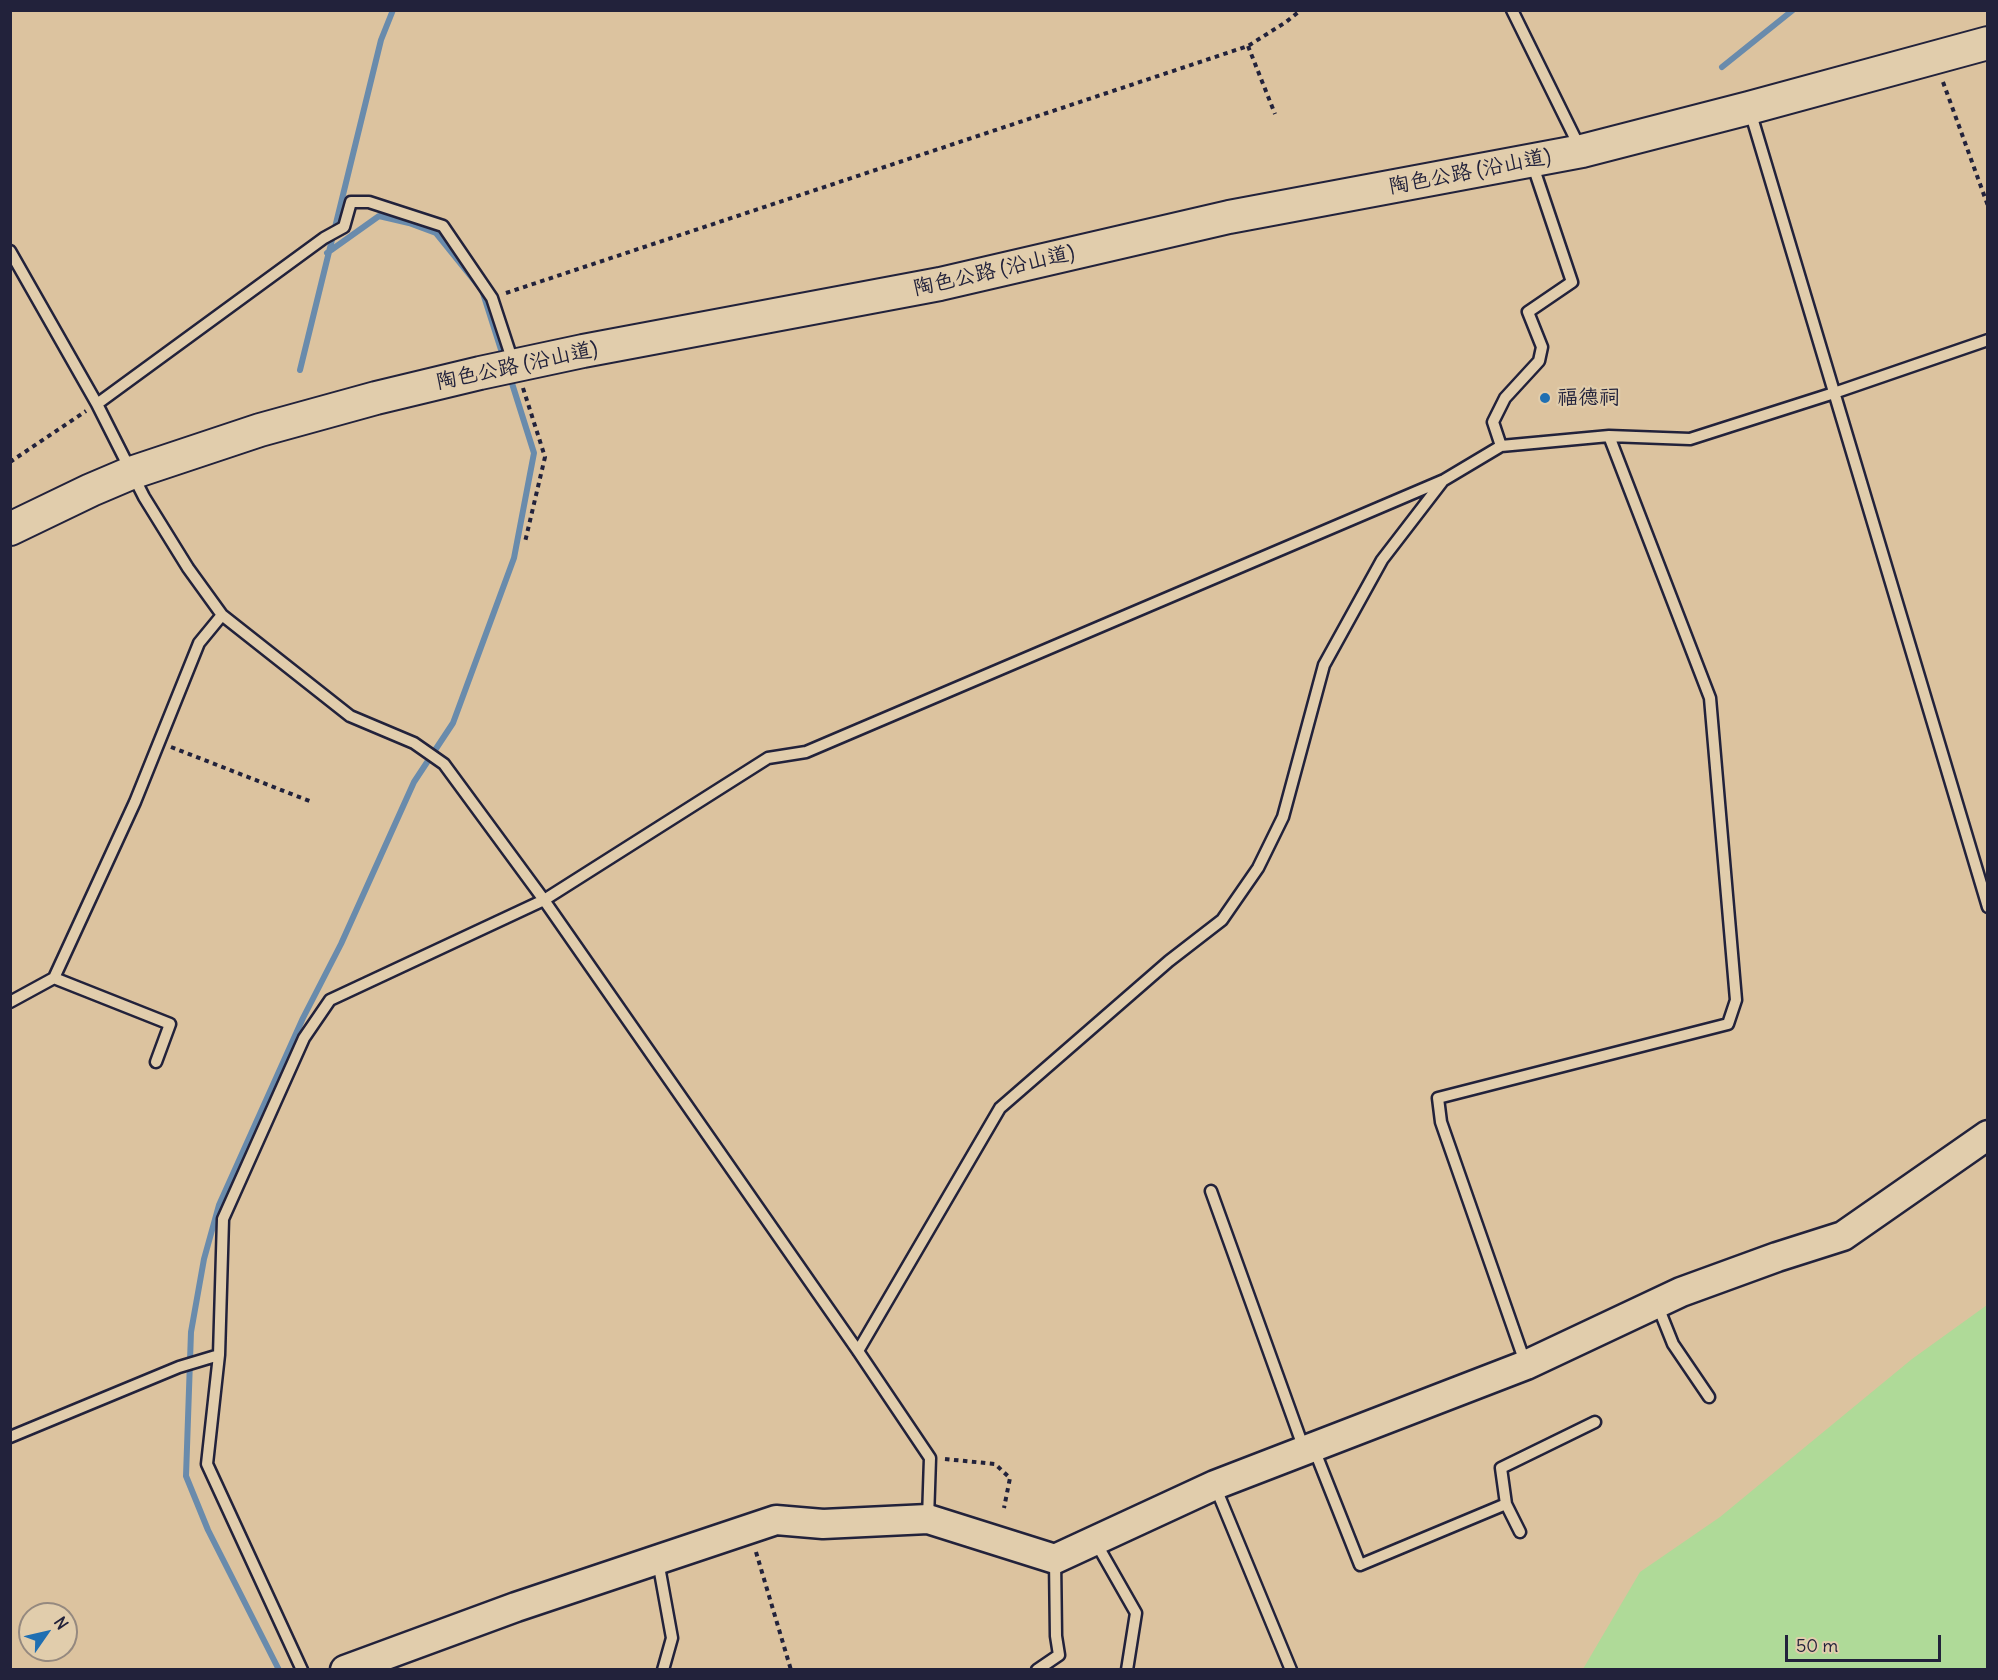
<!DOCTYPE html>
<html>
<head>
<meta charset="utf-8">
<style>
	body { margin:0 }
	#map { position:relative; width:1998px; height:1680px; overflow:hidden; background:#dcc39f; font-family:Delius,sans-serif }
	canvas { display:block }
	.frame { position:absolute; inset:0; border:12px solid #22223b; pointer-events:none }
	.north { position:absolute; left:18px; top:1602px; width:60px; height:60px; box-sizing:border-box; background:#e1cdac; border:2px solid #95897f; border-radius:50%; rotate:56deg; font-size:16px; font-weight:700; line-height:24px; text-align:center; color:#22223b }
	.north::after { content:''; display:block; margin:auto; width:21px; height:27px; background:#1f6fb2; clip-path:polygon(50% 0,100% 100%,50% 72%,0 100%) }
	.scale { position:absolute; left:1785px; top:1635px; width:156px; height:27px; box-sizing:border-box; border:3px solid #22223b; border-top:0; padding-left:8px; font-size:18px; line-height:21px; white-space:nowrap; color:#22223b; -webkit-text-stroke:4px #e1cdac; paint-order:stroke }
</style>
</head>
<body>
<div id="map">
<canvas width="1998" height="1680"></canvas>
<div class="frame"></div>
<div class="north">N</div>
<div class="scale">50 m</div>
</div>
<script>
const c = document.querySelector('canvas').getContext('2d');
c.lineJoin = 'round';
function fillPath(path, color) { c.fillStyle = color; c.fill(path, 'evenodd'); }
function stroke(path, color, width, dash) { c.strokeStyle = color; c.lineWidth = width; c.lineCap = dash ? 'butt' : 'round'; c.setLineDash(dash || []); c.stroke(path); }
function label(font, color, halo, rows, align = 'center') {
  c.font = font + ' Delius,"LXGW WenKai TC",sans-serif'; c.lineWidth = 4.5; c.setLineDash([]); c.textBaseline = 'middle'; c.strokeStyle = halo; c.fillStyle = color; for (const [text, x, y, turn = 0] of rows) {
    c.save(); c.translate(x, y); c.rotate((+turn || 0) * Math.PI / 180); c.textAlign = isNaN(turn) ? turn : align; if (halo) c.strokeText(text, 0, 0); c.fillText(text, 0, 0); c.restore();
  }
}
const green = new Path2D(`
	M1987,1305V1669H1583L1640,1572L1720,1517L1912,1359Z`);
const stream = new Path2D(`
	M1722,67L1793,10
	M327,253L379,216L409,223L436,233L482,290L504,359
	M300,370L381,40L393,10
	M279,1670L208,1530L186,1476L191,1332L204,1259L219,1205L303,1018L341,944L414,782L453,723L514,558L534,453L510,377`);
const path = new Path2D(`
	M1248,46L1275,114
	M1943,82L1988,206
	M506,293L1248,46L1286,22L1301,10
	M523,388L545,457L525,542
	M10,462L86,411
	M171,747L312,802
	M945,1459L995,1464L1010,1478L1004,1508
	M756,1552L791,1670`);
const service = new Path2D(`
	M1512,10L1580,148
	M1750,111L1988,907
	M10,251L97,404L144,497L188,568L222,615L350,716L414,743L444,764L544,900L858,1351L930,1458L928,1519
	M97,404L324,238L344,227L351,202H369L443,226L492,298L513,362
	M1501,446L1493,422L1505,398L1539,361L1542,347L1528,312L1572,282L1532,163
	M54,978L170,1024L156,1062
	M10,1002L54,978L135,802L199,643L222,615
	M1211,1191L1304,1449
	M1657,1304L1673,1344L1709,1397
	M858,1351L1000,1108L1169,961L1222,920L1258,868L1283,817L1324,665L1382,560L1442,482
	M1526,1365L1441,1122L1438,1098L1728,1024L1736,1000L1710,698L1609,436
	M10,1437L179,1367L219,1355
	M1314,1449L1360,1565L1506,1504L1501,1468L1595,1422
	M1215,1486L1291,1670
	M1506,1504L1520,1532
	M1095,1541L1136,1613L1127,1670
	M658,1561L672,1638L663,1670
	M302,1670L207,1464L219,1355L223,1219L304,1038L330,1000L544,900L768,758L806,752L1444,480L1501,446L1609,436L1690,439L1834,393L1988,340
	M1037,1670L1059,1655L1056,1636L1055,1559`);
const tertiary = new Path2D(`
	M345,1670L516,1607L776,1520L823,1524L928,1519L1055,1559L1215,1485L1526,1365L1681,1292L1777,1257L1843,1236L1988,1135`);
const secondary = new Path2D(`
	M10,529L91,490L131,473L260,430L376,398L480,373L583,351L940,284L1229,217L1582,151L1749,108L1988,43`);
const markers = [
	[1545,398,6,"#1f6fb2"]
];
const streetNames = [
	["陶色公路 (沿山道)",1470,172,-11],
	["陶色公路 (沿山道)",994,271,-13],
	["陶色公路 (沿山道)",517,366,-12]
];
const poiNames = [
	["福德祠",1557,398]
];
fillPath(green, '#afda98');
stroke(stream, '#698bac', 6);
stroke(service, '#22223b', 15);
stroke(tertiary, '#22223b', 33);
stroke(secondary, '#22223b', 36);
stroke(path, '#22223b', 4, [4.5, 4.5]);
stroke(service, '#e1cdac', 10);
stroke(tertiary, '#e1cdac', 28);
stroke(secondary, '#e1cdac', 32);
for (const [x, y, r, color] of markers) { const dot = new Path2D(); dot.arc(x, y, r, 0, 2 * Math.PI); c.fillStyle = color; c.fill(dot); stroke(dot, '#e1cdac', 2); }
label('21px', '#22223b', '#e1cdac', streetNames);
label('21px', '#22223b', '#e1cdac', poiNames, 'left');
</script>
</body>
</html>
